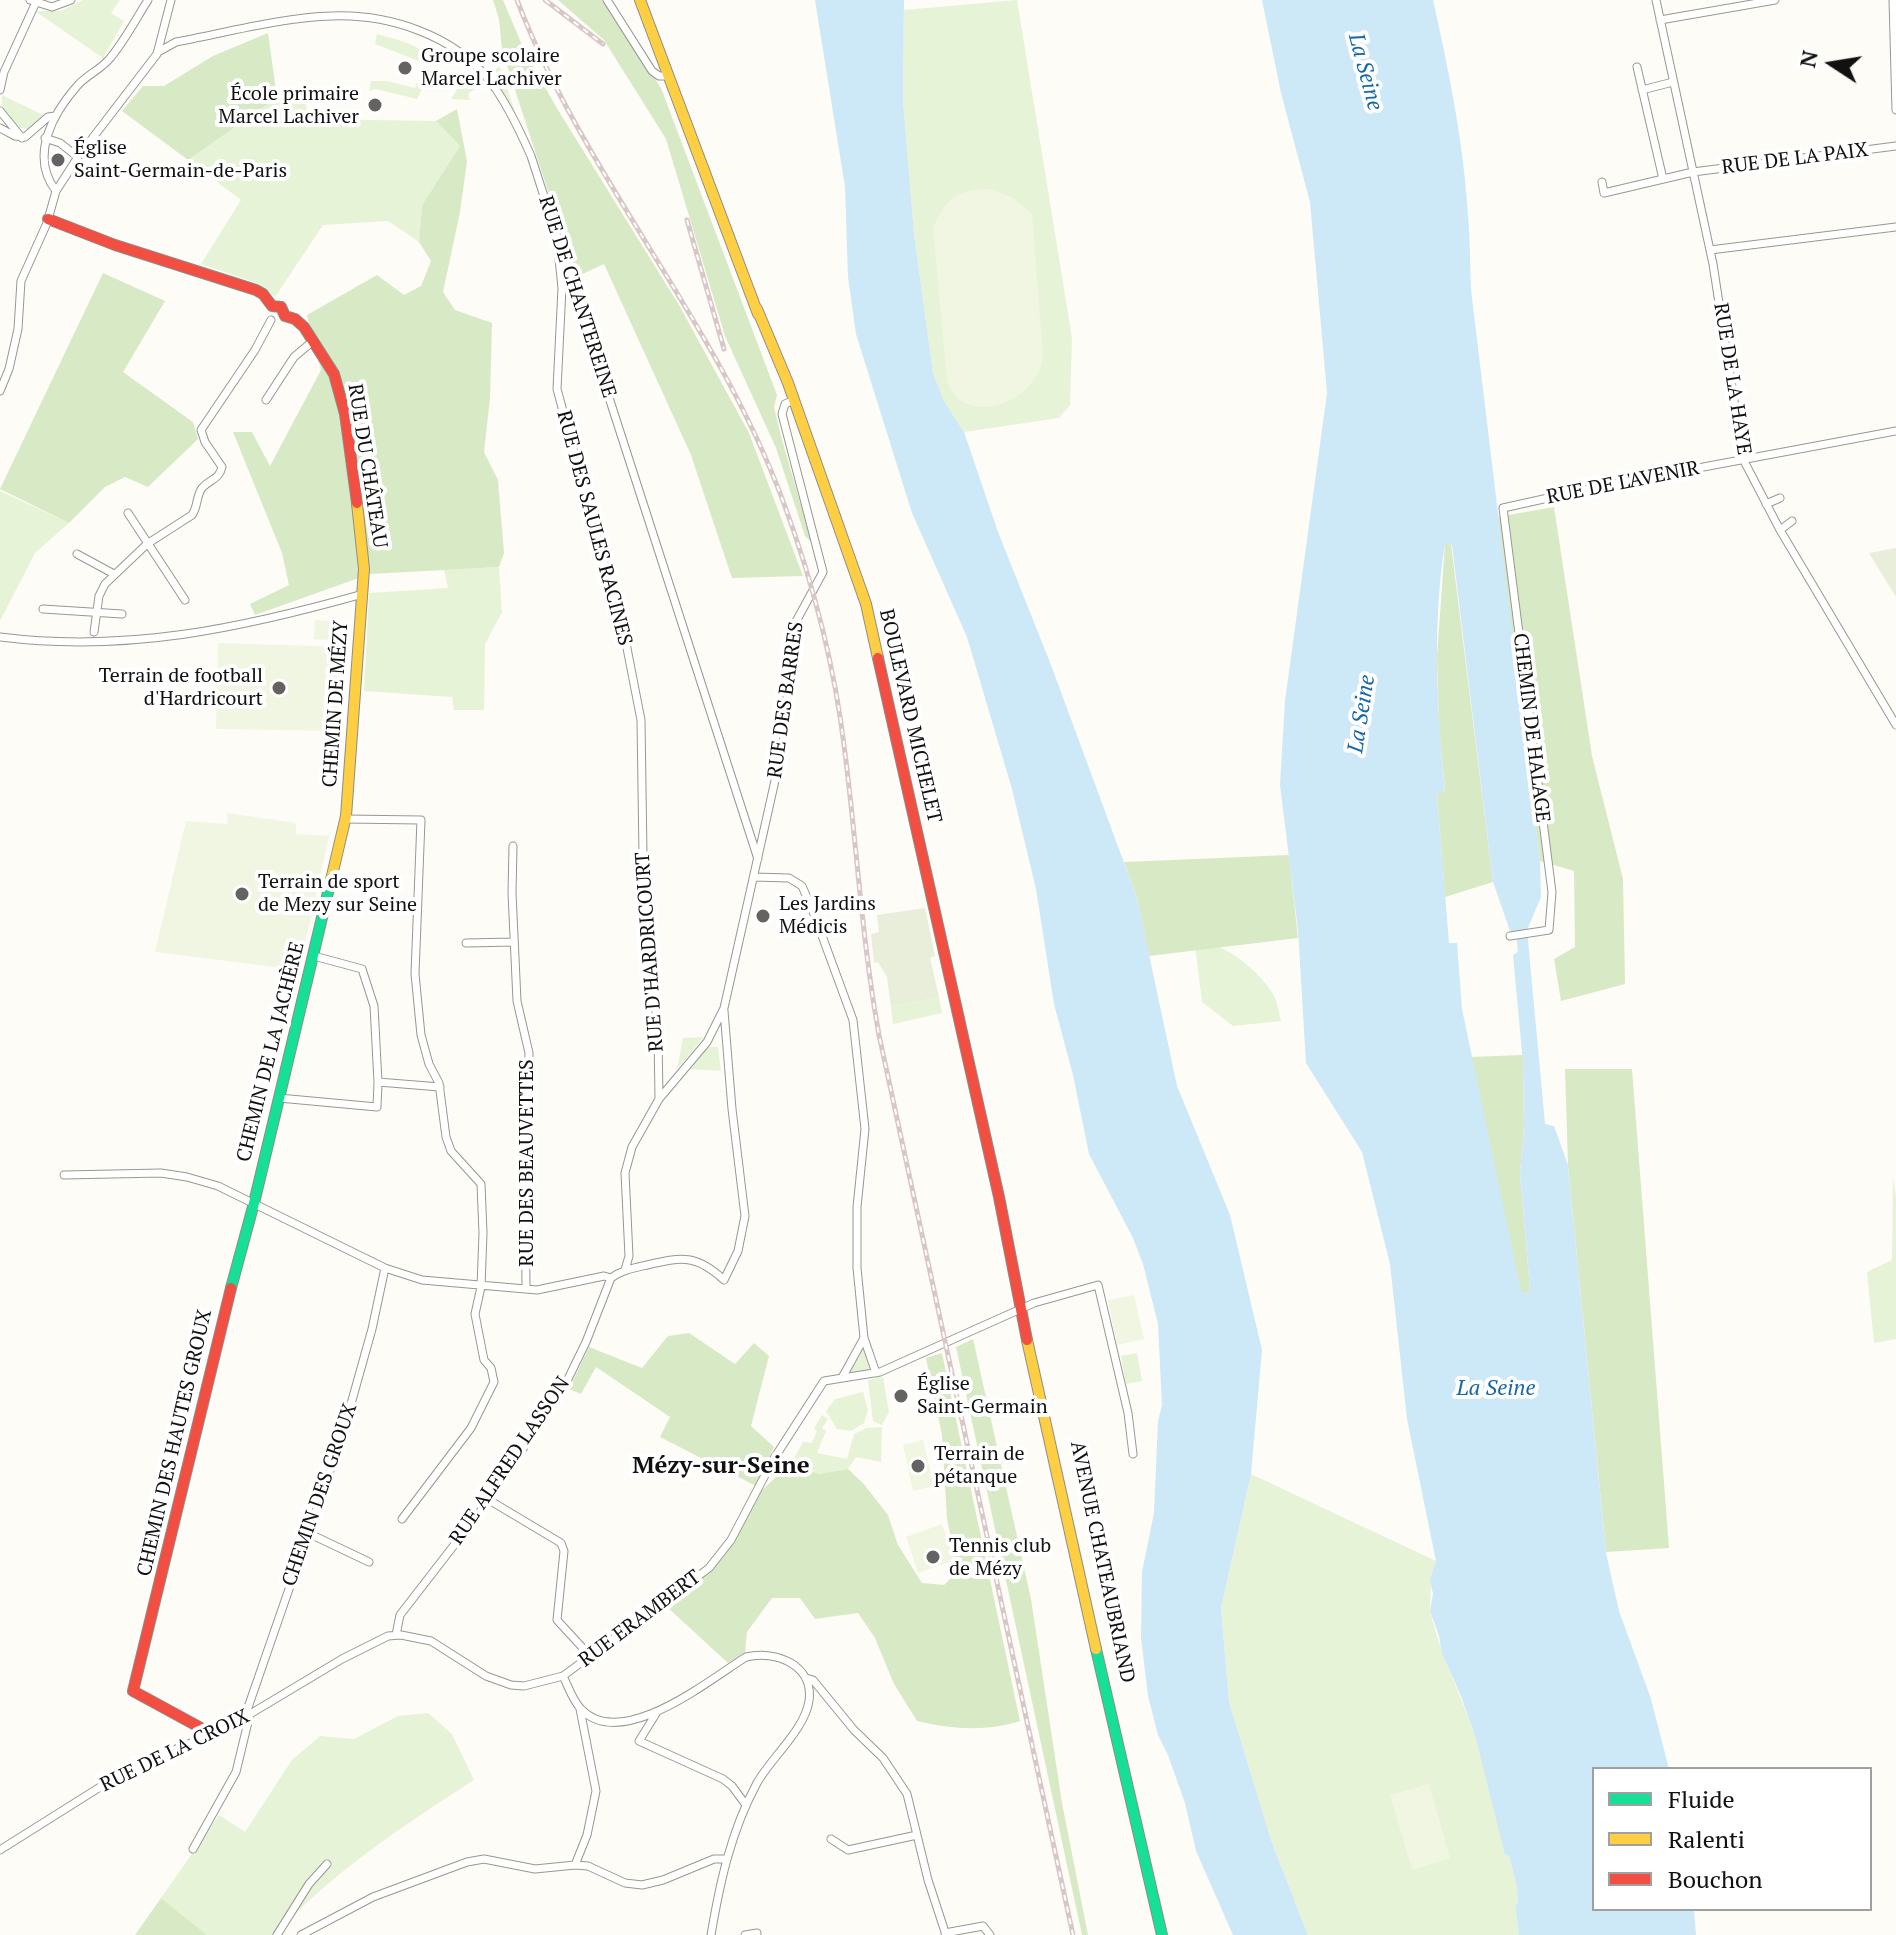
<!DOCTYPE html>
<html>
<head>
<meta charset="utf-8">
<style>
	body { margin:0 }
	#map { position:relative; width:1896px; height:1935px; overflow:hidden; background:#fdfcf7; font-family:"PT Serif",serif }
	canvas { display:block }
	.legend { position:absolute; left:1592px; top:1767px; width:280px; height:144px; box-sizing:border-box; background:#fff; border:2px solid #a0a0a0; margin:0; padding:10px 14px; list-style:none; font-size:24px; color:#111 }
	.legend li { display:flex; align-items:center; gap:16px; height:40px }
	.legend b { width:40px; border:2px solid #a0a0a0 }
	.north { position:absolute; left:1792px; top:24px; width:80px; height:80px; -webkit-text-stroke:6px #fff; paint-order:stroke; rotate:282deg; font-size:22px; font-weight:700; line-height:32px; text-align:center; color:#111 }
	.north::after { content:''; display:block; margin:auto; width:28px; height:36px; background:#111; clip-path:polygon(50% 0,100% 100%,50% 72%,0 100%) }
</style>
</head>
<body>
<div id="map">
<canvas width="1896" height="1935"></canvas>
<ul class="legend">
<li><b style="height:10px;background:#16e098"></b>Fluide</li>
<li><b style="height:10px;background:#ffcf43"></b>Ralenti</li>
<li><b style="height:10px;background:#f24e42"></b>Bouchon</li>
</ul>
<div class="north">N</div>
</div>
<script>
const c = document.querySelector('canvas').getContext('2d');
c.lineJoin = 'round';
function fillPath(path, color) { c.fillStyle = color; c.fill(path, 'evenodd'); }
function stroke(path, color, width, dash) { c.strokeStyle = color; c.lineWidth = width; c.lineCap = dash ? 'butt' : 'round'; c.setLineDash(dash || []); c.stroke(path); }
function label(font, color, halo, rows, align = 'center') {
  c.font = font + ' "PT Serif",serif'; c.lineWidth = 8; c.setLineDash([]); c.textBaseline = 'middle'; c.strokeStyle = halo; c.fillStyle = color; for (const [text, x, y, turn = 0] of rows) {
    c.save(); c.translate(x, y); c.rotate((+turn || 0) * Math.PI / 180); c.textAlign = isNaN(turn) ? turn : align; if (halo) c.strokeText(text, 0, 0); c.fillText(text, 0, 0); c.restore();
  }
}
const green = new Path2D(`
	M83,0H120L111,13L124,21L103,58L35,11H61Z
	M1017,0L1072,338L1070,405L1059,418L964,432L944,401L933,373L914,234L903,100L904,10Z
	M377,34C395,40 427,43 429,65L375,44Z
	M500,67L516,115L488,72Z
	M479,76L485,81L468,94L470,100L451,99L458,88Z
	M371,81H387L415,88L417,83L426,82L417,99L376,89L369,91Z
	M304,93L308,119L436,121L460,146L422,205L419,242L388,221L323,225L275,297L260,284L201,264L241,200L188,160L277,98Z
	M2,95L43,115L28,129C12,128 0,111 2,95Z
	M0,491L69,523L35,553L0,621Z
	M499,567L502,612L485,644L484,710H454L452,697L364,691L369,593L448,588L444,570Z
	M1195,946C1201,946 1209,945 1215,946C1234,950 1266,979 1274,996C1278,1004 1279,1013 1281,1021L1233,1026L1202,1002Z
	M939,997L942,1013L893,1024L891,1007Z
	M704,1037L677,1069L683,1038Z
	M709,1047H718L721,1071L687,1069Z
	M1893,1178L1896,1197V1339L1874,1343L1867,1272L1892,1260Z
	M864,1347L870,1372H850L861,1348Z
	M1137,1353L1142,1381L1126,1384L1121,1356Z
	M883,1377L889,1412L882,1425L873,1421L868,1380Z
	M863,1392L868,1410L864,1423L851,1431L837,1429L826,1411L835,1399Z
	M822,1415L828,1419L822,1428L826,1431L817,1453L847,1459L854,1434L867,1428L882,1427L881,1462L856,1457L848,1469L818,1474L792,1462L803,1442L812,1443L817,1431L814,1428Z
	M1251,1474L1436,1561C1433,1573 1428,1603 1431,1615C1441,1656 1461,1695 1475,1736C1487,1774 1497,1815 1505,1855L1509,1856L1517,1887L1518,1905L1515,1906L1519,1935H1308L1272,1843L1229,1702L1221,1608Z
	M428,1713L452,1734L474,1780C404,1825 331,1873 275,1935H207L161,1898L219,1815L245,1832L292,1760L320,1736L354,1739L398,1716Z`);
const forest = new Path2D(`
	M493,0H503L525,52L558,110L679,305L749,433L803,576L732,578L691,455L604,264L576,277L502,50L499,19Z
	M558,0H603L661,88L777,395L774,407L782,440L812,543L805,536L776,448L725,336L666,139L604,40Z
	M268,33L277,98L188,160L122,111L143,86H164L213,56Z
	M457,109L467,161L460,212L443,292L455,310L492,323L490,398L484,452L498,480L504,553L499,567L370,574L255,615L250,604L289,585L282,553L233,432H252L270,466L321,370L307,315L377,275L404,295L421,286L431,261L419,242L422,205L460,146L436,121Z
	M103,273L165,301L123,372L193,422L198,439L148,487L125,477L105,487L69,523L0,489Z
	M1554,507L1592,756L1623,879L1625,984L1561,1001L1554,959L1575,947L1574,871L1540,861L1497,517Z
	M1445,544H1451L1493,882L1445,897L1437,793L1445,791L1439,728L1437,656Z
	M1289,855L1298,938L1149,956L1137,898L1124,862Z
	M1523,1055L1524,1128L1520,1173L1530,1289L1527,1294L1521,1292L1470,1057Z
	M1565,1069H1632L1669,1548L1606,1552L1568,1165Z
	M689,1333L735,1364L754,1343L769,1356L751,1426L774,1447L756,1486L660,1437L670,1417L596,1367L581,1394L569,1389L589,1347L642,1368L668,1336Z
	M973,1339L1031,1599L1062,1803L1088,1935H1082L956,1347Z
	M942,1353L1020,1721C986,1732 951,1729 917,1721L894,1684L875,1638L858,1613L815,1619L800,1598H772L747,1632L745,1653L728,1663L666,1606L711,1570L762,1490L792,1462L818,1474L848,1469L863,1483L888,1515L898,1545L922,1583L944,1585L958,1571L947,1519L942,1435L926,1358Z
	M161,1898L207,1935H135Z`);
const cemetery = new Path2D(`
	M1896,548V597L1869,553Z
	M925,908L935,956L930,958L939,997L891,1007L887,977L878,962L874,963L871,934L879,932L877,915Z`);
const pitch = new Path2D(`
	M989,189L1012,197L1032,214L1043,358C1036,403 964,430 947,381L933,228C945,199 957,189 989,189Z
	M315,620L346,622L345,641L314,639Z
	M218,643L344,647L340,731L216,729Z
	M227,813L296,823V834L329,836L299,970L155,952L186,821L228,824Z
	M1134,1295L1144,1339L1117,1345L1108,1300Z
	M923,1440L934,1486L913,1491L903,1445Z
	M942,1524L955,1560L918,1573L906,1537Z
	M1429,1784L1450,1858L1412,1870L1390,1795Z`);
const water = new Path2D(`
	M815,0H904L903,100L914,234L933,373L944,401L964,432L998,532L1051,665L1137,898L1177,1086L1230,1215L1262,1350L1251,1474L1221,1608L1229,1702L1272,1843L1308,1935H1233L1196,1851L1185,1803L1168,1755L1158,1735L1148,1696L1141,1638L1142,1572L1154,1513L1158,1421L1162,1405L1158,1324L1143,1264L1133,1238L1089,1154L1073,1075L1054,1004L1036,889L1012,789L967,637L912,513L856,334L848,277L845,187Z
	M1262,0H1433C1448,67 1462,135 1467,203C1470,232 1470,261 1471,290L1540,861L1541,897L1527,930L1545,1124L1554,1126L1568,1165L1606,1553L1619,1611L1651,1699L1669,1769H1594V1909H1694L1696,1935H1519L1515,1905L1518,1904L1517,1887L1509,1856L1505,1855L1476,1739L1461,1696L1442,1653L1439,1636L1430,1611L1433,1594L1430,1580L1436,1561L1407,1419L1390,1264L1362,1152L1306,1063L1298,930L1280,785L1285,701L1327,393L1310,202L1281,93ZM1445,544L1452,545L1493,882L1510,931H1516L1518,952L1513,955L1523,1063L1524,1128L1520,1173L1530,1289L1527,1294L1521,1291L1462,1009L1457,943H1449L1437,794L1445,791C1437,711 1432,623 1445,544Z`);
const street = new Path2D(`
	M30,0L52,7L71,0
	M607,0L652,71L659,76H669
	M1656,0L1713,264L1743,459L1780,530L1896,725
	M1893,0L1896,110
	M1660,20L1775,0
	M158,52L176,42C224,33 284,17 332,16C389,14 454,35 490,81C507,103 520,131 531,156L758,859
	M1637,67L1663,179
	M0,90L4,72L37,0
	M1642,90L1673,82
	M0,111L22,138
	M0,128L15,136L25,137L48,117L55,116
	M45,138L60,143L78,157
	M1602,182L1604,193L1693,172L1896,146
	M56,191C29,156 53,113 78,85C88,74 102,69 111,57C125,40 136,19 148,0
	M558,249L562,288L557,389L626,643L641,720L643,856L658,1035L659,1099
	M1710,250L1896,227
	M0,391L9,369L18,329L21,281L47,223L56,191L78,157L157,54L171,0
	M266,400L294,357L313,341
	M1766,504L1780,498
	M128,513L185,600
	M1780,530L1792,521
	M77,554L114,574
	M43,609L122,614
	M94,632L99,596L105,584L147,544L192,515C198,507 196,496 202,488C210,479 219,480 222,467L205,442L201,430L255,350L271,320
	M0,637C127,653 242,628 363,594
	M345,819L421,820L415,974L421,1035L429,1064L439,1083L446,1137L451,1151L481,1184L483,1233L481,1287L475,1314L484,1360L491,1368L494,1382L471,1428L402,1519
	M513,846L512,893L517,1001L529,1053L525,1176L526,1289
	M754,877L789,878L802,886L814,914L853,1020L865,1129L857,1207V1268L864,1338L876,1373
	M1510,936L1549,930L1552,892L1503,508L1602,486L1896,431
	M466,943L514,942
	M314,956L362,969L374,1006L378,1082
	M279,1098L377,1107L378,1082L440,1087
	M64,1175L161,1173L187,1177L218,1186L385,1268L422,1280L537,1290L604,1276L611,1278
	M625,1270L629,1256L625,1173L632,1147L659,1099L707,1042L724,1008L783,745L793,627L823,572L782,414L785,404L794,400
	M611,1278C622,1270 634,1268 647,1265C682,1257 696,1254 724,1280L738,1251L745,1216L732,1109L724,1011
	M843,1376L864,1338
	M489,1500L561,1543L564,1551L557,1620L591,1657
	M308,1533L369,1562
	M396,1635L400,1615L489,1500L566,1383L586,1342L611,1278
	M563,1676C568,1686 573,1701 581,1709C621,1752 709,1680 746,1657C776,1650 814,1665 809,1701C805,1729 771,1758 757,1783C731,1831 720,1882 711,1935
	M806,1678L813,1680L854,1730L883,1758L907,1794L928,1880L946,1935
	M657,1712L639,1741L723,1779L732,1786L746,1805
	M244,1719L342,1436L372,1329L385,1268
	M831,1839L848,1850L917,1835
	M193,1849L236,1772L250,1714
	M0,1850L108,1782L169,1752L225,1729L342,1659L388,1636L401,1635L431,1641L486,1676L511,1685L524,1686L563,1676L709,1568L731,1540L773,1460L824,1381L880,1372L1034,1303L1098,1285L1128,1413L1133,1454
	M575,1865L587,1835L596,1791L580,1709
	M945,1933L983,1926L990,1935
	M277,1935L309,1884L327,1864
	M301,1935L373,1897L467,1862L484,1859L535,1869L575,1865L588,1866L625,1883L642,1885L663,1880L714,1859H725
	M745,1935L757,1933`);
const fast = new Path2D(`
	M231,1288L254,1203L330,884
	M1096,1649L1162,1935`);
const slow = new Path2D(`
	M640,0L758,314
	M757,309L788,383L866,604L878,658
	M330,884L346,816L364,569L357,503
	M1027,1340L1096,1649`);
const jam = new Path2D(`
	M48,219L115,245L256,290L263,294L272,306L281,307L285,316L295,319L304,327L334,374L345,414L357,503
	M878,658L999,1197L1027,1340
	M208,1735L201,1728L133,1691L231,1288`);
const rail = new Path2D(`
	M517,0C585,178 717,322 783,501C813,582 835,667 845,753C857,847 862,942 879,1035L1073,1935
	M545,0L603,44
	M687,220L724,349`);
const markers = [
	[405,68,8,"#646362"],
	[375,105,8,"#646362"],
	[58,160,8,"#646362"],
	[279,688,8,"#646362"],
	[242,894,8,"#646362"],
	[763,916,8,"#646362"],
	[901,1396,8,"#646362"],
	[918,1466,8,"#646362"],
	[933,1557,8,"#646362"]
];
const poiNames = [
	["Groupe scolaire",421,56],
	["Marcel Lachiver",421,79],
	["École primaire",359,94,"right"],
	["Marcel Lachiver",359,117,"right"],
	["Église",74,148],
	["Saint-Germain-de-Paris",74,171],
	["Terrain de football",263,676,"right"],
	["d'Hardricourt",263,699,"right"],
	["Terrain de sport",258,882],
	["de Mezy sur Seine",258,905],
	["Les Jardins",779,904],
	["Médicis",779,927],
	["Église",917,1384],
	["Saint-Germain",917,1407],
	["Terrain de",934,1454],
	["pétanque",934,1477],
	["Tennis club",949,1546],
	["de Mézy",949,1569]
];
const streetNames = [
	["RUE DE LA PAIX",1795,159,-7],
	["RUE DE CHANTEREINE",577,297,72],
	["RUE DE LA HAYE",1732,379,81],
	["RUE DU CHÂTEAU",367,466,81],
	["RUE DE L'AVENIR",1623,483,-11],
	["RUE DES SAULES RACINES",594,528,75],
	["RUE DES BARRES",786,700,-82],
	["CHEMIN DE MÉZY",336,704,-86],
	["BOULEVARD MICHELET",910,716,77],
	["CHEMIN DE HALAGE",1531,728,83],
	["RUE D'HARDRICOURT",650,952,-94],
	["CHEMIN DE LA JACHÈRE",271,1052,-76],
	["RUE DES BEAUVETTES",527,1163,-90],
	["CHEMIN DES HAUTES GROUX",175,1443,-77],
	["RUE ALFRED LASSON",510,1461,-56],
	["CHEMIN DES GROUX",320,1495,-71],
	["AVENUE CHATEAUBRIAND",1102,1562,78],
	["RUE ERAMBERT",640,1619,-37],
	["RUE DE LA CROIX",175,1751,-26]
];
const waterNames = [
	["La Seine",1365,72,75],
	["La Seine",1362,714,-81],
	["La Seine",1496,1389]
];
const quarterNames = [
	["Mézy-sur-Seine",721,1466]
];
fillPath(green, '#e7f3d7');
fillPath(forest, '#d8eac5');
fillPath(cemetery, '#e9eedb');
fillPath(pitch, '#f0f6e1');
fillPath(water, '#cde8f7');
stroke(street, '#979795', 9);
stroke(fast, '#8e8d8b', 12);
stroke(slow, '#8e8d8b', 12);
stroke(jam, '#8e8d8b', 12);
stroke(street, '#fffffe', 7);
stroke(fast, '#16e098', 10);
stroke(slow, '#ffcf43', 10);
stroke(jam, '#f24e42', 10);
stroke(rail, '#d9c6c7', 5);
stroke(rail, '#fff', 2, [6]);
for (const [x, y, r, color] of markers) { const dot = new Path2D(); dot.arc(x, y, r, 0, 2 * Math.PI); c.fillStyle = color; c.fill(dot); stroke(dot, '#fff', 3); }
label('20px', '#111', '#fff', poiNames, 'left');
label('20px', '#111', '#fff', streetNames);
label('italic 22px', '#1768a6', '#fff', waterNames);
label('bold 24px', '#111', '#fff', quarterNames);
</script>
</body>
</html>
